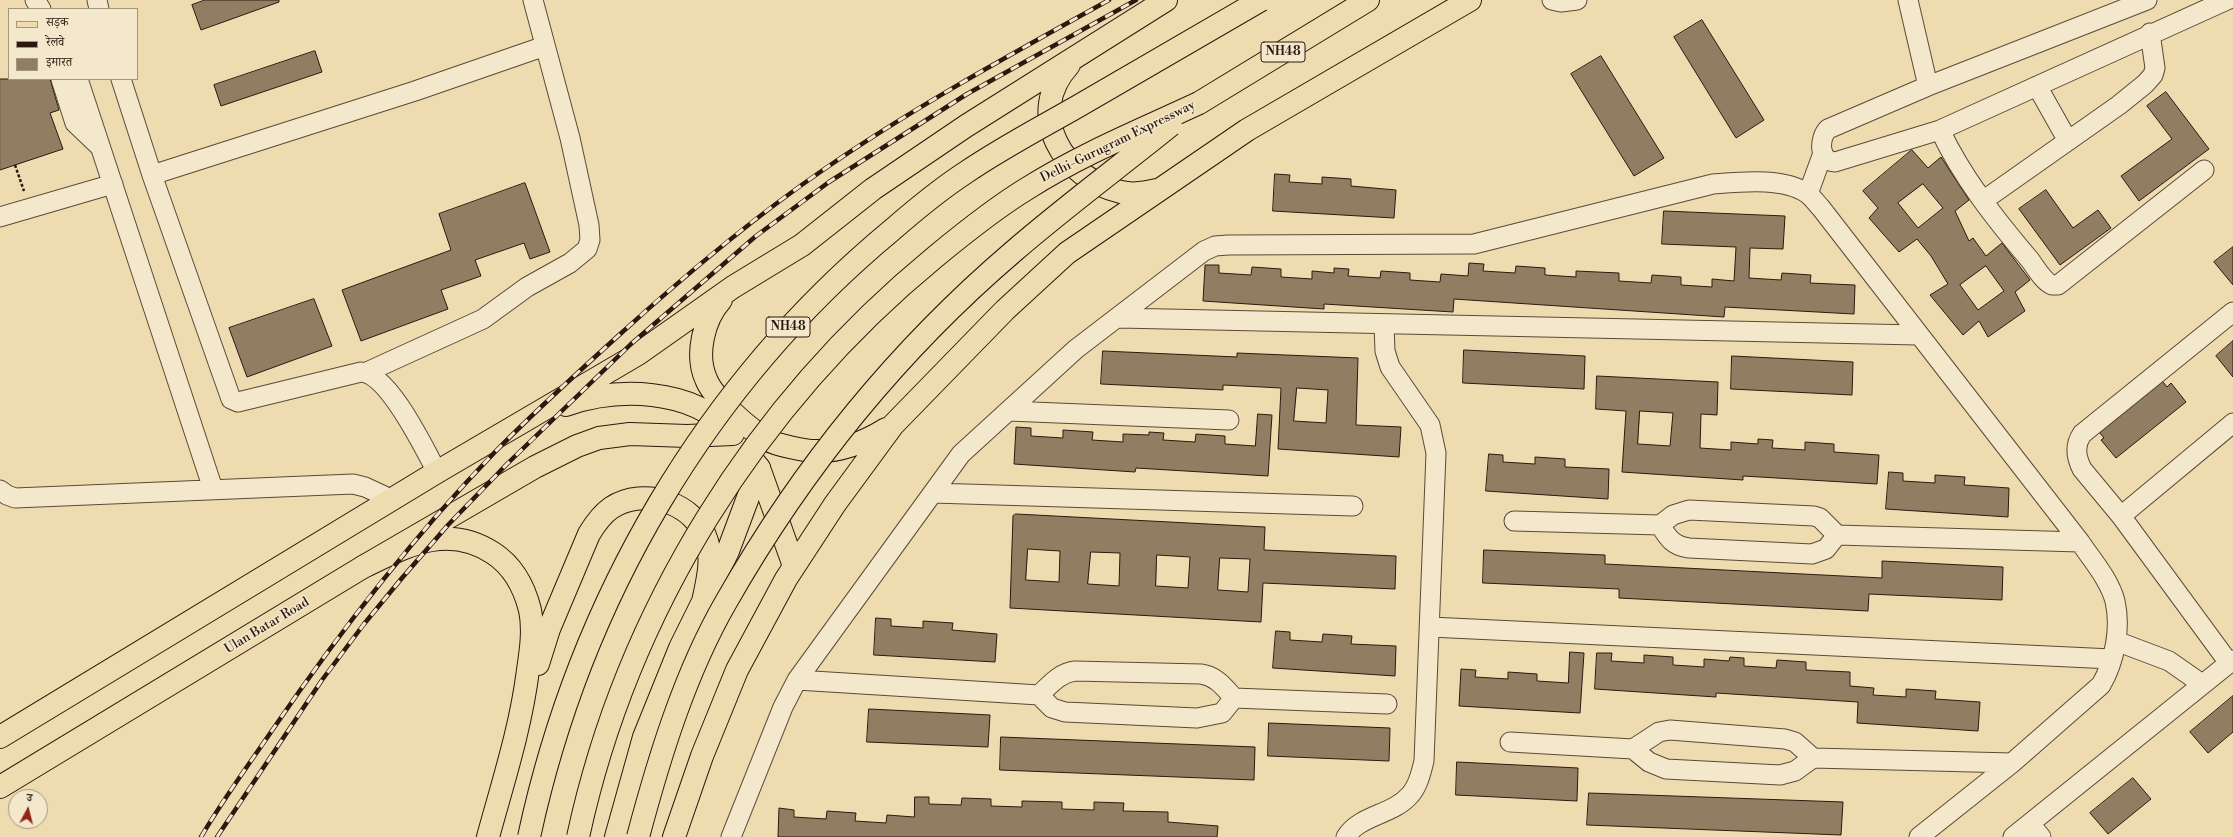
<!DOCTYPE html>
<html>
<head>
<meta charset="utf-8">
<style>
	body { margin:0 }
	#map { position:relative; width:2233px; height:837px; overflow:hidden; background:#eedcb0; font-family:"Libre Bodoni","Noto Serif Devanagari",serif }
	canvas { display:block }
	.legend { position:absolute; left:8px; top:8px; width:130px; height:72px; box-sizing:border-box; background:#f4e8cc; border:1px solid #a49580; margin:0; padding:5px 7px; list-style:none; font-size:12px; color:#2c180e }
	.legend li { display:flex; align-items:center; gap:8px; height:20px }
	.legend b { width:20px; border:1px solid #a49580 }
	.north { position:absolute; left:8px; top:789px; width:40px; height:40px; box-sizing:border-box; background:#f4e8cc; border:1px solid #a49580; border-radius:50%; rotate:7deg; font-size:11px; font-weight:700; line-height:16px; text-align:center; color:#2c180e }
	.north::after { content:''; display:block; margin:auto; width:14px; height:18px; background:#8f2418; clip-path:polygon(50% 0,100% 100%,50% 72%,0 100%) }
</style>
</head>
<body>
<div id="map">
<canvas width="2233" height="837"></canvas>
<ul class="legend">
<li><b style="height:5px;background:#eedcb0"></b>सड़क</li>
<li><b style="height:5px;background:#2c180e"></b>रेलवे</li>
<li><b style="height:11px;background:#917e62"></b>इमारत</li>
</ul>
<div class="north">उ</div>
</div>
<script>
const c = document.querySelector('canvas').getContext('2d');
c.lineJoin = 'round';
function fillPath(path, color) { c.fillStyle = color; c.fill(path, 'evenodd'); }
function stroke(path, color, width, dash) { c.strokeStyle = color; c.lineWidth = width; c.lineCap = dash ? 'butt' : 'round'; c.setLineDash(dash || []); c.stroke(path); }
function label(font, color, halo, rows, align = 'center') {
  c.font = font + ' "Libre Bodoni",serif'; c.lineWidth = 3; c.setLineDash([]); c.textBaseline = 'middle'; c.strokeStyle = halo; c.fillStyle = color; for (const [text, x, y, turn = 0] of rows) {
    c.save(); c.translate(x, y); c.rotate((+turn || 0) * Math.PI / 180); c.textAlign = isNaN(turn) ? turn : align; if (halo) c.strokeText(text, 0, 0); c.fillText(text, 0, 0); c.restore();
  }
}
const building = new Path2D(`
	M205,0H279V2L201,30L192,5Z
	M1702,20L1764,120L1736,138L1674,37Z
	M315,51L322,72L221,106L214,85Z
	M1601,56L1664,158L1634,176L1571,74Z
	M0,79H50L59,110L50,113L63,149L0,170Z
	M2166,92L2209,149L2139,201L2121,176L2172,139L2147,106Z
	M1912,150L1928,168L1941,157L1969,200L1955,211L1969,241L1973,238L1986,256L2002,243L2030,280L2015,292L2025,311L1988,337L1979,321L1963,335L1930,295L1948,284L1931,256L1917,239L1899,252L1869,218L1878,208L1863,191ZM1923,184L1943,208L1918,228L1898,203ZM1986,266L2004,291L1978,310L1960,285Z
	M1275,174L1290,175L1289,182L1322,184V177L1351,179V186L1396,190L1394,218L1273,211Z
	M525,183L550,252L530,259L524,243L475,260L481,276L441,290L448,309L361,341L342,290L451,250L439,214Z
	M2046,190L2073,228L2098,210L2111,228L2060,265L2019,209Z
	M1664,211L1785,216L1783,249L1750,248L1749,278L1781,280L1782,273L1811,275L1810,283L1855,285L1854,314L1725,307L1724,317L1454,299L1453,312L1324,304V309L1203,301L1205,265H1219V273L1251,275L1252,267L1281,269V277L1312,279V271L1334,273V268L1349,269L1348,276L1380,278L1381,271L1410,273V280L1440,282L1441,274L1468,276L1469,263L1484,264L1483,271L1515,273L1516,266L1545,268V275L1576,277V271L1619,273V281L1651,283L1652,275L1681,277V285L1712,287V279L1734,281L1736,247L1662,244Z
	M2233,247V285L2214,262Z
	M314,299L332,346L247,377L229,328Z
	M2233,341V377L2216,356Z
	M1464,350L1585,356L1584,389L1463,383Z
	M1103,351L1237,357V353L1358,358L1356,425L1401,427L1399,457L1278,449L1281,388L1223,385V390L1101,384ZM1297,388L1328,390L1326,423L1294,421Z
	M1732,356L1853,362L1852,395L1731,389Z
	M1597,376L1718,382L1717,415L1701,414L1700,448L1731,450V442L1758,444V439L1773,440L1772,448L1805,450V442L1834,444V452L1879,455L1877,484L1743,476V480L1622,472L1626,411L1596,409ZM1640,411L1673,413L1670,446L1638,444Z
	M2163,382L2167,387L2171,383L2186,402L2116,458L2101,440L2104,438L2100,433Z
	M1258,414L1272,415L1268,476L1136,468L1135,472L1014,464L1016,427L1031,428V436L1063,438V430L1093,432L1092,440L1123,442V434L1149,435V432L1164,433L1163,440L1195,442L1196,434L1225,436V444L1255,446Z
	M1489,454L1503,455V462L1535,464V457L1565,459V467L1609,469L1608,499L1486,491Z
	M1889,472L1903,473V481L1935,483V475L1965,477L1964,485L2009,488L2008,517L1886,509Z
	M1016,514L1265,527L1264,550L1396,556L1395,589L1263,583L1261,622L1010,608L1013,516ZM1028,549L1060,551L1059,582L1026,580ZM1091,552L1120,553L1119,586L1088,584ZM1157,555L1190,557L1188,588L1156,586ZM1220,558L1250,559L1248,592L1218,590Z
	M1484,550L1605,555V564L1882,578V561L2003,567L2002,600L1869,594L1868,611L1619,598V589L1483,583Z
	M876,618L891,619V626L923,628V621L953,623L952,630L997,634L995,662L874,655Z
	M1276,631L1290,632V640L1322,642L1323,634L1352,636L1351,644L1396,646L1395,676L1273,668Z
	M1570,652L1584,653L1580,713L1459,706L1461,669L1476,670L1475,677L1508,679V672L1537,674V681L1568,683Z
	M1597,653H1612L1611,661L1644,663V655L1673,657V665L1704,667V659L1729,661L1730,657L1744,658V666L1776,668L1777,660L1806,662V670L1850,672V686L1874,688L1873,695L1906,697V689L1936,691L1935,699L1980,702L1978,731L1857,723L1858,702L1716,693V697L1595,689Z
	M2233,696V732L2208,753L2190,732Z
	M869,709L990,715L988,747L867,742Z
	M1269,723L1390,728L1389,761L1268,756Z
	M1001,737L1255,747L1254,780L1000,770Z
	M1457,762L1578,768L1577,801L1456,795Z
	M2133,778L2151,799L2108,834L2090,813Z
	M1589,793L1843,802L1841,835L1587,825Z
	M915,797H929V804L961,805L962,798L991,799V806L1022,807V801L1062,802V809L1094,810V802L1124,803L1123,811L1168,812V822L1218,826L1217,837H778L779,808L794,810V817L826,819L827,811L856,813L855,821L886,823L887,815L914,817Z`);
const path = new Path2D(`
	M15,165L24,191`);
const minor = new Path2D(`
	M35,0L41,9
	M97,0L99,9
	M1552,0L1561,2L1577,0
	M1908,0L1928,86
	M2147,0L1928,86L1828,129C1819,138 1818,161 1835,162L1940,130L2227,0
	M61,79L75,123L98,145
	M78,79L213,489
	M121,79L152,175L231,399L238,402L361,372C389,374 424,448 437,472
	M2037,86L2068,141
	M1940,130C1962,177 1996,220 2030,260C2036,268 2043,281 2052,285H2058L2204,170
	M152,175L415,91L545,46
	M1808,194L1823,153
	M1984,200L2119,105L2145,84L2153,75L2155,68L2150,33
	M0,217L113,184
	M1119,318L1918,335
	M367,372L483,319L527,287L570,263L587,249L590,240L589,225L570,138L533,0
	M1008,411L1229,420
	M0,490L7,495L15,498L353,484L365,487L393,500
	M933,493L1353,506
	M2121,516L2233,423
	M1514,521L1660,525L1673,515L1689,510L1814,516L1820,518L1837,535L2080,542
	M1660,525C1668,538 1673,546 1689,548L1812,554L1826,549L1837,535
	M1430,627L2112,659
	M2116,641L2169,661L2202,684
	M2229,663L2121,516L2082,469C2076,457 2074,446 2082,434L2233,312
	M797,680L1039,695L1052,708L1065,712L1197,718L1222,713L1234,698
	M1039,695C1050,685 1059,673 1075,671L1201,674C1216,676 1224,687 1234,698L1387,704
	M1510,742L1633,749L1649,762L1666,769L1780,775L1795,771L1813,758L2012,763
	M1633,749L1659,732L1670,730L1785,739L1795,742L1813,758
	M2030,824L2041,837
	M731,837L783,707L797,680L961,454L1076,349L1204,251L1215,246L1228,245L1474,244L1713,184C1740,182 1784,177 1808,194C1813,198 1817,204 1821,208L2080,542C2092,560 2109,579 2115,601C2121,628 2115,661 2101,685L2012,763L1919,837
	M1346,837C1359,815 1393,815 1410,795C1418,786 1421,773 1424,761L1436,453L1430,425L1390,367L1385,351L1384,325
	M2013,837L2233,660`);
const major = new Path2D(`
	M1069,65C1024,114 1063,179 1121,192C1133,195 1145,193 1157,190
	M721,300C704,319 695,354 706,379C713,398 750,430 768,440C776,445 806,451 815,451C840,452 865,442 886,429
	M566,405C617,387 691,388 730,431
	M751,458L759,468L794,566
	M0,737L437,472L638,354L733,287L802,245L873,189L966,126L1166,0
	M0,787L363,567L535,467L577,446L599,438L630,434L687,436L733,434
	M674,837L702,756L737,670L786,579L835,504L893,425L1005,310L1067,253L1247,130L1470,0`);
const highway = new Path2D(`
	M1199,103L1368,0
	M363,567C407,546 447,523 493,553C513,566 524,586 530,610C534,629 531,650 528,670C521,727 503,782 488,837
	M538,664L549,629L589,534C595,524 601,515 611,508C644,486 696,503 707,541C713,561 707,582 703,602
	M616,837L644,737L680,648L728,551L759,468`);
const rail = new Path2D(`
	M201,837C222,801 247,767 271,732C338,634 411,539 494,453C534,412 576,374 618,336C683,277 750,220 823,170C914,107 1012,54 1109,0
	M217,837L322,680L364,624L402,578L448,525L507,464L631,344L756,236L829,182L967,94L1136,0`);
const highwayBridge = new Path2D(`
	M529,837C580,600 705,385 892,230C915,210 939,190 965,173C1000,149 1038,129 1075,108C1137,72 1199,36 1261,0
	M578,837C627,610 756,404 935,257C964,233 995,208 1028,188C1082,154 1141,130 1199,103
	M638,837C659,758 685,673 726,602C801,470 898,350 1014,251C1065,207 1119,167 1171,125`);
const shields = [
	[1283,52,44],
	[788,327,44]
];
const shieldNames = [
	["NH48",1283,52],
	["NH48",788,327]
];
const streetNames = [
	["Delhi-Gurugram Expressway",1118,142,-26],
	["Ulan Batar Road",267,626,-31]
];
fillPath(building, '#917e62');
stroke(building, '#2c180e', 1);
stroke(minor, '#5c4936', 21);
stroke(major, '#2c180e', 24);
stroke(highway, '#2c180e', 24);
stroke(path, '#2c180e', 2.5, [3, 2]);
stroke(minor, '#f4e8cc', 19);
stroke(major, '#eedcb0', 22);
stroke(highway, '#eedcb0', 22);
stroke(rail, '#2c180e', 4.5);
stroke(rail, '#f4e8cc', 3, [9]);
stroke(highwayBridge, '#2c180e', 24, []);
stroke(highwayBridge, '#eedcb0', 22);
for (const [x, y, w] of shields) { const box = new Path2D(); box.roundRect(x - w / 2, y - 10, w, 20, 3); c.fillStyle = '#f4e8cc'; c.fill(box); stroke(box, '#2c180e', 1); }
label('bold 12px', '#2c180e', null, shieldNames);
label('13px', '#2c180e', '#f4e8cc', streetNames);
</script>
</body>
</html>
